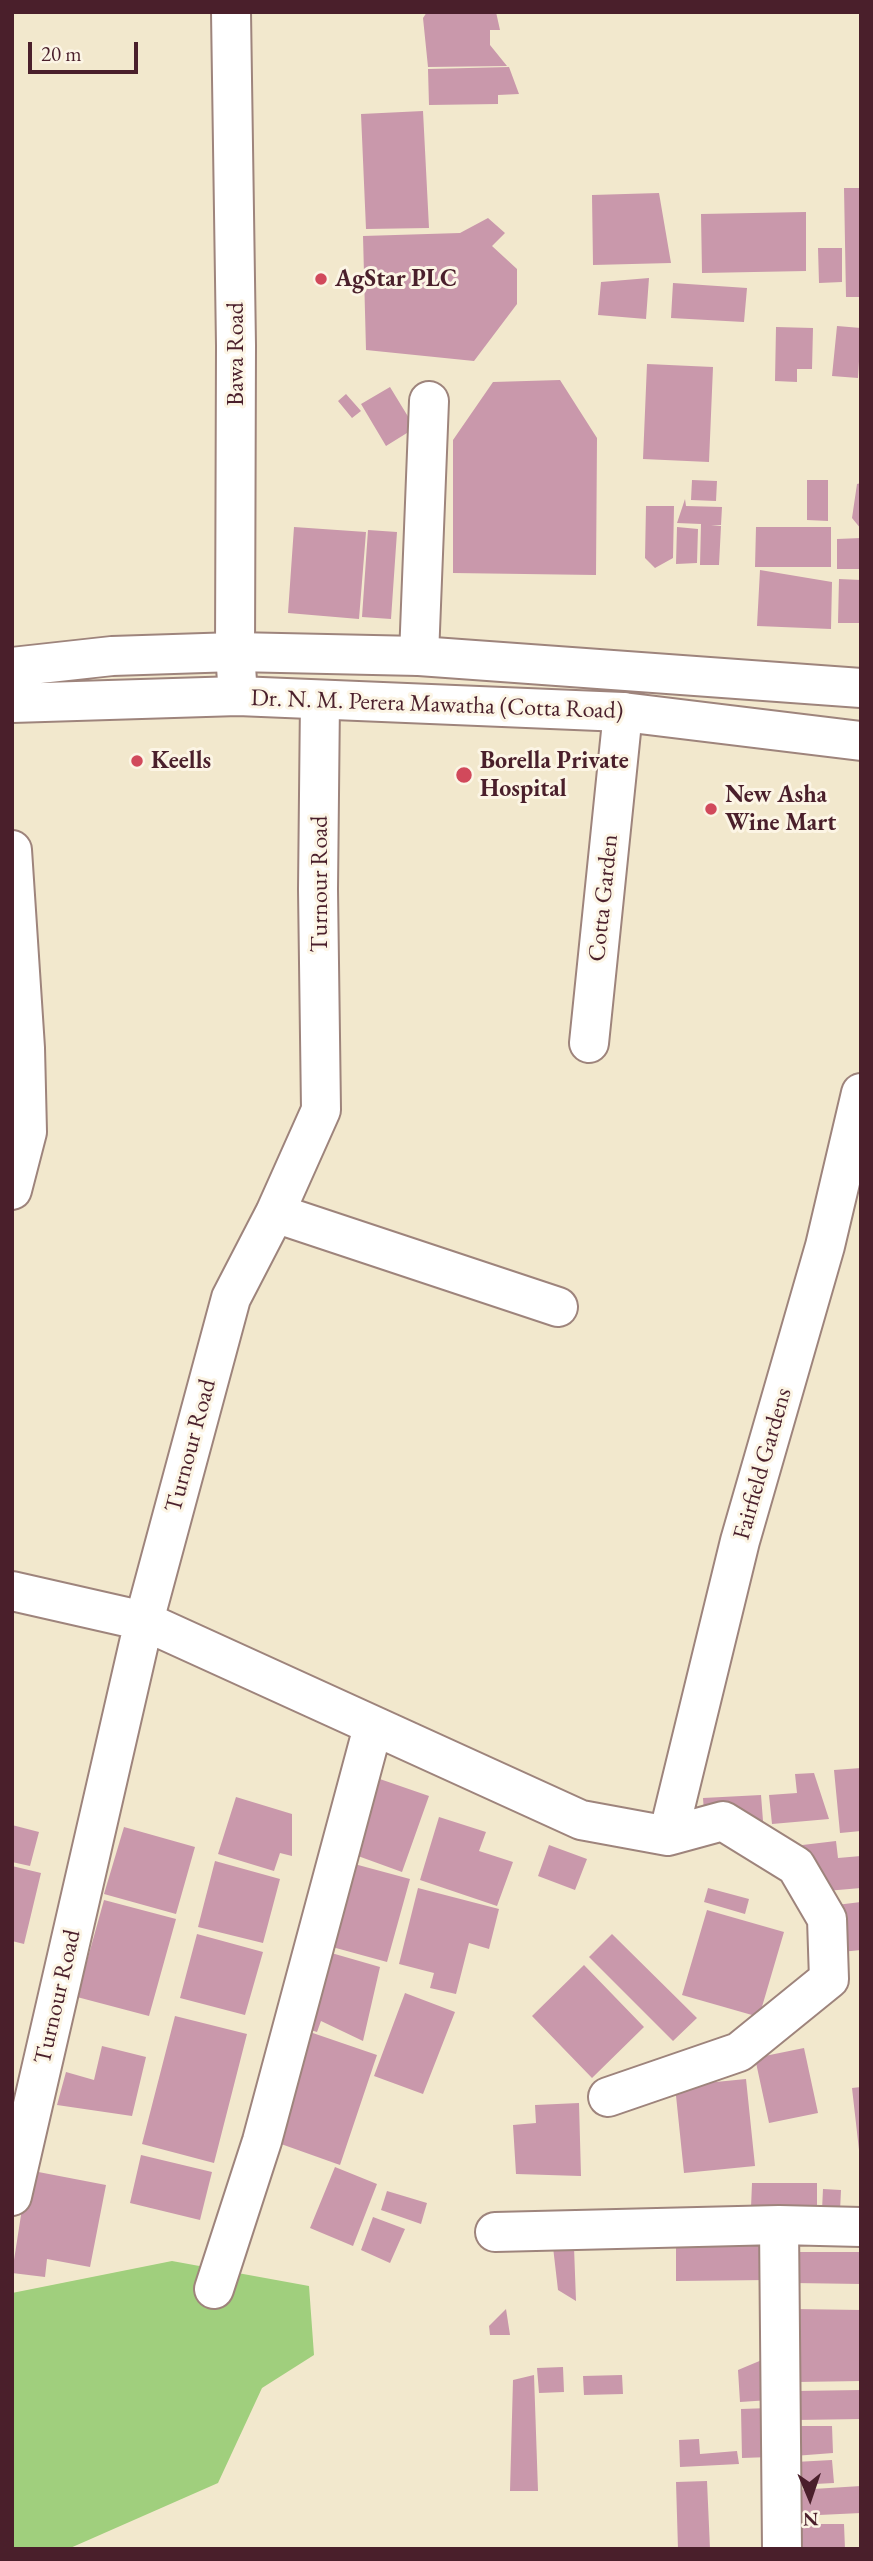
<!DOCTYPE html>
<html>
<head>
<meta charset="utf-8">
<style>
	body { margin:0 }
	#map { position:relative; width:873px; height:2561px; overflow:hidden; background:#f2e8cd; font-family:"EB Garamond",serif }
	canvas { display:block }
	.frame { position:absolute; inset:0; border:14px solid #4a1f2b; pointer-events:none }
	.north { position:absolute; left:775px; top:2463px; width:70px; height:70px; -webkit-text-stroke:5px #fcf5e5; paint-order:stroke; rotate:178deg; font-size:19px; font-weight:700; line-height:28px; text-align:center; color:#4a1f2b }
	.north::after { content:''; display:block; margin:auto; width:24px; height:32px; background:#4a1f2b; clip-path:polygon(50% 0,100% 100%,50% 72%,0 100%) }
	.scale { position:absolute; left:28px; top:42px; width:110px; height:32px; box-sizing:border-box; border:4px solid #4a1f2b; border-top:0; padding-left:9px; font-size:21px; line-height:24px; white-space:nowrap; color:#4a1f2b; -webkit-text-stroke:5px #fcf5e5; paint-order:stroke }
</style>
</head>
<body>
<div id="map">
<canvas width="873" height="2561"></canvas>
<div class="frame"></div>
<div class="north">N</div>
<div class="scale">20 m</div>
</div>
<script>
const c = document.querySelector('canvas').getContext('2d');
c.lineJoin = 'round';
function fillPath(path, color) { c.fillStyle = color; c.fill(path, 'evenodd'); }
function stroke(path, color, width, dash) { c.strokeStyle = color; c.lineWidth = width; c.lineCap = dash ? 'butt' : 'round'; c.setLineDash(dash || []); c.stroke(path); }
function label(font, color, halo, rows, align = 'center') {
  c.font = font + ' "EB Garamond",serif'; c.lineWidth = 6; c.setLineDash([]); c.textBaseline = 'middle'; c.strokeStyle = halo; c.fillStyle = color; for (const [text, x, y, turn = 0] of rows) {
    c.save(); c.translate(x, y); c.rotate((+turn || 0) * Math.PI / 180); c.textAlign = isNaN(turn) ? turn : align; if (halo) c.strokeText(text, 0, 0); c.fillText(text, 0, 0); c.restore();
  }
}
const green = new Path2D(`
	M172,2261L309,2286L314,2355L262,2388L218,2483L68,2549H12V2293Z`);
const building = new Path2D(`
	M427,12H496L500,30H490V45L507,66L428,67L423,18Z
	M509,67L519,94L498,95V104L429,105L428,69Z
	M423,111L429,228L366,229L361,114Z
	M844,188H861V297H846Z
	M659,193L671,263L593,265L592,195Z
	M806,212V271L702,273L701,214Z
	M488,218L505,233L492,246L517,269V304L474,361L366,350L363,236L460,233Z
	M818,248H842V282L819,283Z
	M649,278L646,319L598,315L601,282Z
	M673,283L747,288L744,322L671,318Z
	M837,326L861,328L858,378L832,376Z
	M776,327L813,328L812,369H797V382L775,381Z
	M647,364L713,367L709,462L643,459Z
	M560,380L597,438L596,575L453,573V440L493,382Z
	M390,387L415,428L386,446L361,404Z
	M346,394L361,411L352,418L338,401Z
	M692,480L717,481L716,501L691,500Z
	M807,480H828V521L807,520Z
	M861,483V529L852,518L857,484Z
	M685,499L686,506L722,507L721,525H711L721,526L719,565H700L701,524L677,523Z
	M646,506H674L673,558L655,568L645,558Z
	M294,527L366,532L359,619L288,613Z
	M677,527L698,529L697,563L676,564Z
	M756,527H831V567H755Z
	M368,530L397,532L391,619L362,617Z
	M861,538V569H837V539Z
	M760,570L832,582L831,629L757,626Z
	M839,579L861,580V623H838Z
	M861,1768V1831L840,1833L834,1770Z
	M814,1773L829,1819L772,1824L769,1795L797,1793L795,1774Z
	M374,1777L429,1796L402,1872L347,1852Z
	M761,1795L763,1821L705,1826L703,1798Z
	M236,1797L292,1814V1856L280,1853L274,1871L218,1854Z
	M439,1817L486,1832L479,1851L513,1862L497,1906L420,1880Z
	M12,1825L39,1832L30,1866L12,1862Z
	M124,1827L195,1847L176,1914L104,1894Z
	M836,1841L838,1858L861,1856V1888L803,1893L794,1846Z
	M549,1845L587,1859L575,1890L538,1876Z
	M215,1861L280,1879L263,1943L198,1927Z
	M347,1862L410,1879L387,1962L325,1945Z
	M12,1866L41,1873L24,1944L12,1941Z
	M418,1888L499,1909L489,1949L469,1943L456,1994L430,1988L434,1973L399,1964Z
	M708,1888L749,1899L745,1914L704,1902Z
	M104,1900L176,1919L149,2016L77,1997Z
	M861,1902V1950L831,1953L828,1906Z
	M707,1910L784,1932L759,2017L682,1995Z
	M197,1934L263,1952L245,2015L180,1998Z
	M612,1934L697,2018L673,2041L589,1957Z
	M321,1950L380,1967L363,2041L321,2021L317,2032L298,2026Z
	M584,1965L644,2027L592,2078L532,2016Z
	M405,1993L455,2012L423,2094L374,2076Z
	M175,2016L247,2034L214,2163L142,2144Z
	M304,2030L377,2055L340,2165L267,2139Z
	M102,2046L146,2057L132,2116L57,2105L66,2072L94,2080Z
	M804,2048L818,2113L769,2123L755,2058Z
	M746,2079L755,2166L684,2173L675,2086Z
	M861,2087V2150H859L852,2088Z
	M579,2103L581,2176L516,2174L513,2125L536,2123L535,2105Z
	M141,2155L212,2172L200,2220L130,2203Z
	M335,2167L377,2184L353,2246L310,2228Z
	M28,2170L106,2185L90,2267L47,2259L45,2277L12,2273Z
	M752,2183H817V2207L751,2208Z
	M823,2189L841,2190L840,2211L822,2210Z
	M387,2191L427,2203L421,2224L381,2210Z
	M373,2217L405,2229L390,2263L361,2250Z
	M767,2240L768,2280L676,2281V2242Z
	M553,2247H574L576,2301L558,2290Z
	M794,2252H861V2284L794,2283Z
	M506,2309L510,2335H490L489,2326Z
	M794,2309L861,2310V2381L797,2382Z
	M769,2357L770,2400L740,2402L738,2370Z
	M563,2367L564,2392L539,2393L537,2368Z
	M534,2375L538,2491H510L513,2380Z
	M622,2375L623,2394L584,2395L583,2376Z
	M861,2390V2419L796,2420V2391Z
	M769,2408L770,2457L742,2458L741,2409Z
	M793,2426H832L833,2453L794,2456Z
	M699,2439L700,2454L737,2451L739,2464L680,2467L679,2440Z
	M832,2460L834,2483L796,2485L795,2462Z
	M707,2481L710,2549H678L676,2482Z
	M861,2486V2513L798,2516L797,2490Z
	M799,2524H844L845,2549H799Z`);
const minor = new Path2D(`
	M231,12L236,346L235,652L238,696
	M419,656L429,401
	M12,850L25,1048L27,1132L12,1190
	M589,1043L623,712
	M275,1213L558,1307
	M12,1591L144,1621L581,1820L668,1836L723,1821L796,1866L827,1919L829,1979L739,2052L608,2097
	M668,1836L740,1541L825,1246L861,1093
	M12,2196L144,1621L231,1298L275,1213L321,1110L318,889L320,700
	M779,2225L782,2549
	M495,2232L779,2225L861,2227
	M214,2289L262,2141L373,1727`);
const major = new Path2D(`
	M12,667L112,656L235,652L419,656L861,688
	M12,703L238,696L623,712L861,741`);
const markers = [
	[321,279,7,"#d1495b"],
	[137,761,7,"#d1495b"],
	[464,775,9,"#d1495b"],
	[711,809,7,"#d1495b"]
];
const poiNames = [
	["AgStar PLC",335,279],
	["Keells",151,761],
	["Borella Private",480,761],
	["Hospital",480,789],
	["New Asha",725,795],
	["Wine Mart",725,823]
];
const streetNames = [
	["Bawa Road",236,354,-90],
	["Dr. N. M. Perera Mawatha (Cotta Road)",437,705,2],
	["Turnour Road",320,884,-90],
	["Cotta Garden",604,898,-84],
	["Turnour Road",191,1446,-75],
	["Fairfield Gardens",763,1464,-74],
	["Turnour Road",58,1997,-77]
];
fillPath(green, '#a0cf7d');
fillPath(building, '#c998ab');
stroke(minor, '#9e847c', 42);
stroke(major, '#9e847c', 42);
stroke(minor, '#fff', 38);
stroke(major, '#fff', 38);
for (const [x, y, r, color] of markers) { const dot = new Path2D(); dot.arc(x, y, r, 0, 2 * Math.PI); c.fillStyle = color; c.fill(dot); stroke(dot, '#fcf5e5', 2.5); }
label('bold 24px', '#4a1f2b', '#fcf5e5', poiNames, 'left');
label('24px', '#4a1f2b', '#fcf5e5', streetNames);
</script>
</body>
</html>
